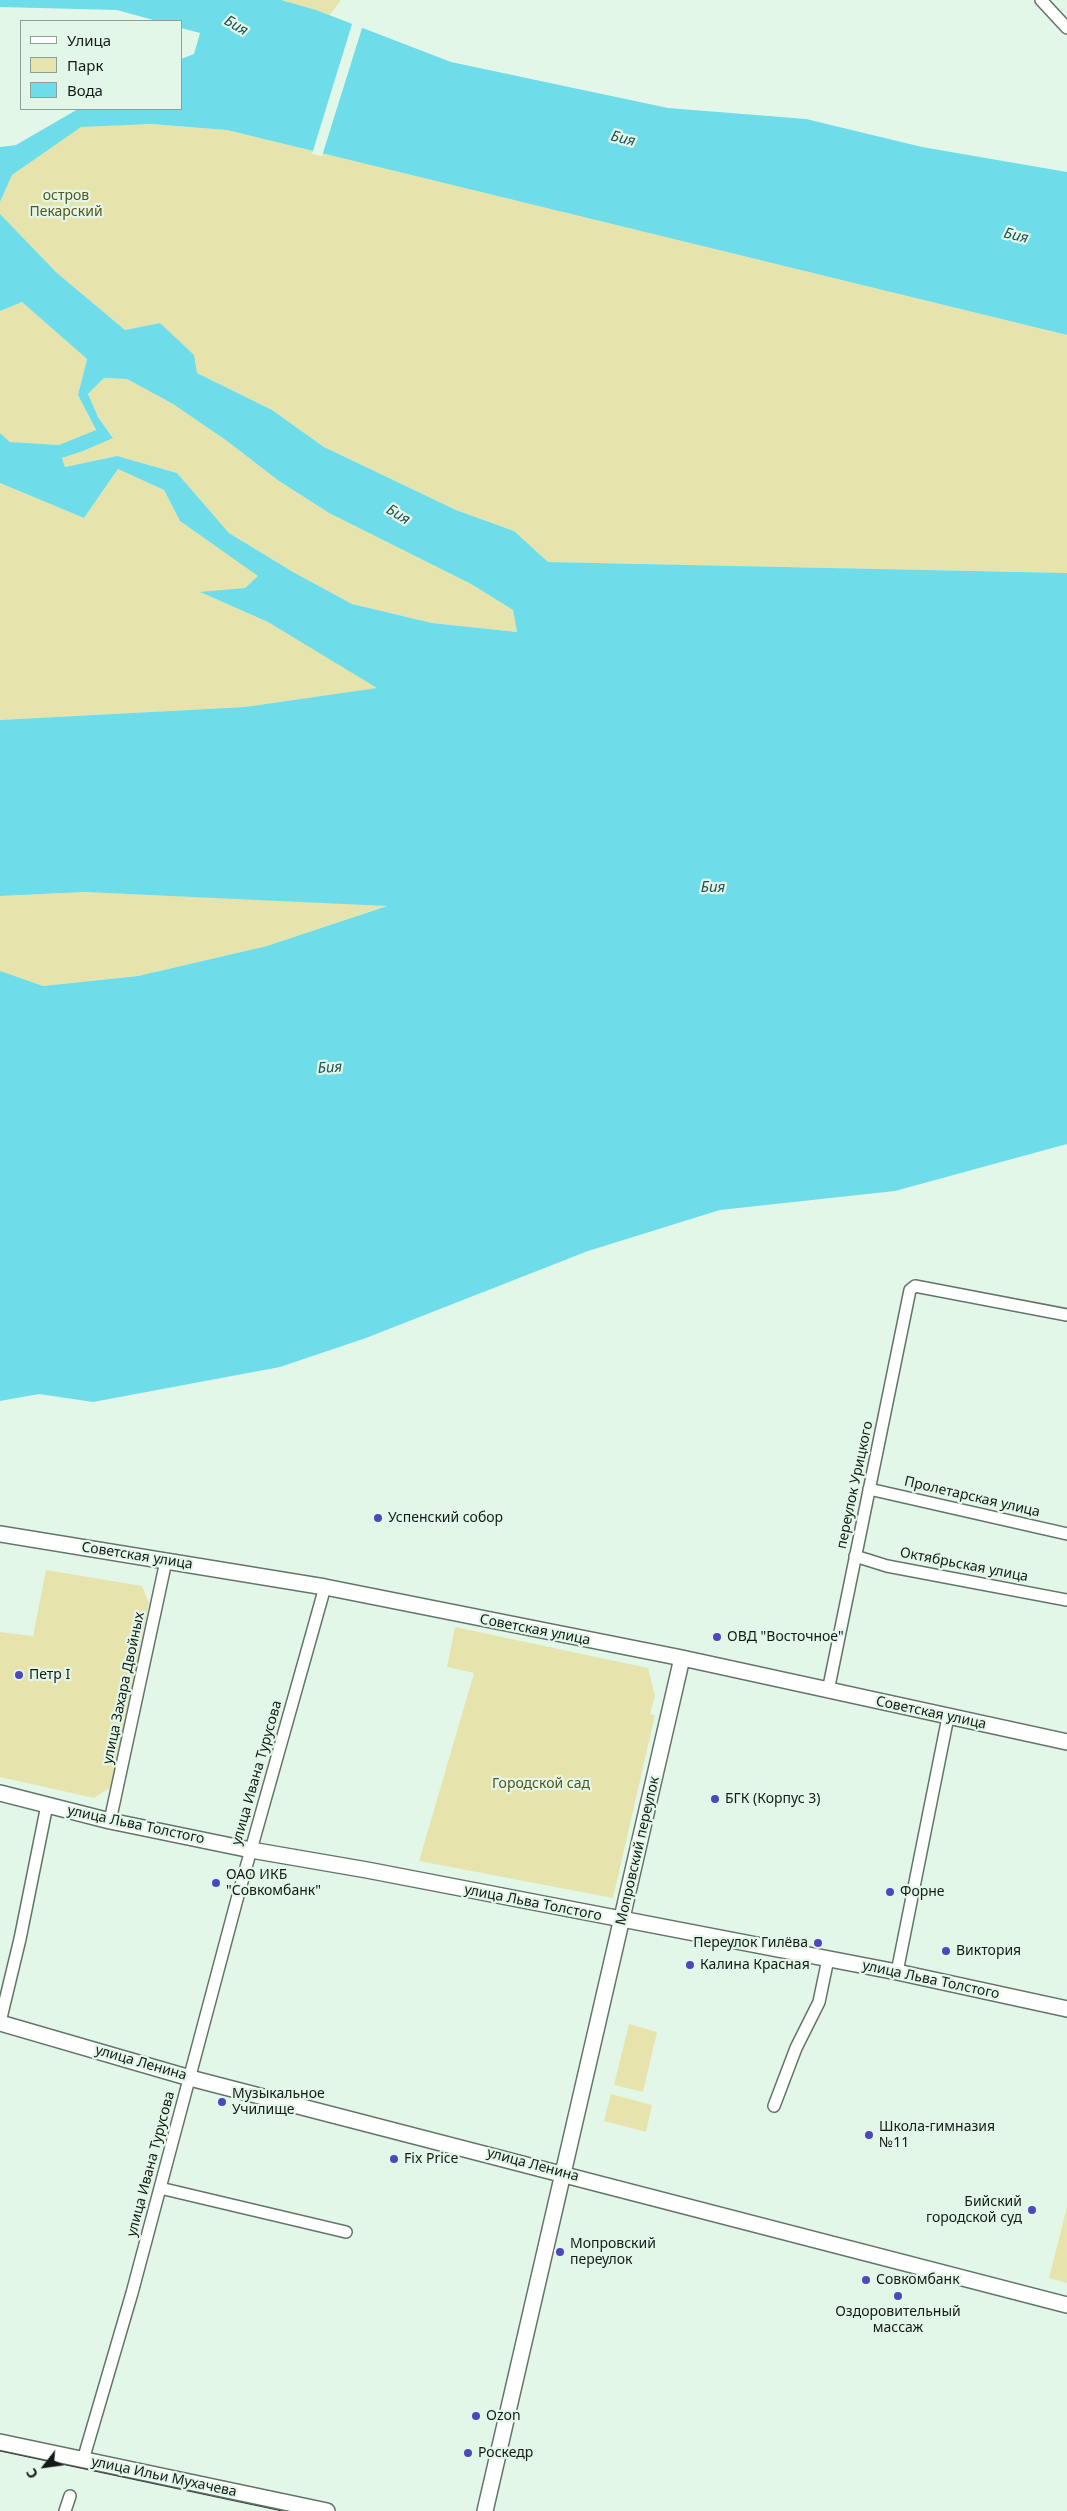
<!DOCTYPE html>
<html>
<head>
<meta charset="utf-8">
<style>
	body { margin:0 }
	#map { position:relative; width:1067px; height:2511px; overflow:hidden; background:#e3f7e9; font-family:"Noto Sans",sans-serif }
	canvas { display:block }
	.legend { position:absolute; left:20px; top:20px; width:162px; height:90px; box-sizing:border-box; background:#e3f7e9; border:1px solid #909f95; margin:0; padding:6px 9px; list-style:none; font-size:15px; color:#141b16 }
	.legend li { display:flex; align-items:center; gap:10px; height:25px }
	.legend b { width:25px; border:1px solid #909f95 }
	.north { position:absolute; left:20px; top:2441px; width:50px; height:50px; -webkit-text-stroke:4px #e3f7e9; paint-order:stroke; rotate:240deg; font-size:14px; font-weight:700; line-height:20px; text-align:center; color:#141b16 }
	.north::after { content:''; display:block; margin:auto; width:18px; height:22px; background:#141b16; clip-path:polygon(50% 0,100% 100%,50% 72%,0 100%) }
</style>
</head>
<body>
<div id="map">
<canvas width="1067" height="2511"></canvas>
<ul class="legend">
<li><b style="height:6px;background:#fff"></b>Улица</li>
<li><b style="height:14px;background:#e6e4ac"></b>Парк</li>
<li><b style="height:14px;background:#6edde9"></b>Вода</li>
</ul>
<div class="north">С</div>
</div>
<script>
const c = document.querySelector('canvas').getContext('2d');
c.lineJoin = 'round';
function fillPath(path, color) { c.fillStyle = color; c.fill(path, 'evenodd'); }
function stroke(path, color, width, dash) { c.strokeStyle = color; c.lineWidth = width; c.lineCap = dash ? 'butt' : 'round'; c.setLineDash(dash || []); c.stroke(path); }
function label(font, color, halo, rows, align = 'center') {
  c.font = font + ' "Noto Sans",sans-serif'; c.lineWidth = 4.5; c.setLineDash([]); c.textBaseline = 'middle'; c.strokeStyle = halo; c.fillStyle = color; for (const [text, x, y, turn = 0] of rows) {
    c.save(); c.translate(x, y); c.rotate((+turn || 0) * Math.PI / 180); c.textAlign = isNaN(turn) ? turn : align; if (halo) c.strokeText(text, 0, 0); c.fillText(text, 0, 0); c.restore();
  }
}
const green = new Path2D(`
	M281,0H341L330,15Z
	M151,124L227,130L1067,335V573L548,562L514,531L456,510L324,447L272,410L197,373L160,323L125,330L57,273L0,214V202L12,175L81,126Z
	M22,302L87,359L78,395L96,431L59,445L10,442L0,433V311Z
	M104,378L127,379L173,404L227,441L279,481L329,513L471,584L513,610L517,632L432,623L352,604L293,572L229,533L177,473L117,456L65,467L62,458L83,451L113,437L98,417L88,394Z
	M118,469L164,490L180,521L259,576L245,588L202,593L268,622L378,688L245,707L0,720V483L84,518Z
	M85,892L389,905L267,946L138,976L43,986L0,972V896Z
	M46,1570L142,1586L149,1603L111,1787L94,1798L0,1777V1632L33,1636Z
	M455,1627L648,1668L655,1696L650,1714L655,1715L613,1898L419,1861L474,1673L447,1667Z
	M629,2024L657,2032L643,2092L614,2085Z
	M611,2094L652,2105L646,2132L604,2121Z
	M1067,2207V2283L1049,2278Z`);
const water = new Path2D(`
	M0,0H281L316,10L451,62L668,108L806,119L922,147L1067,172V335L227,130L151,124L81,127L12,175L0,202V147L16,145L78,109H181V59L194,54L200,33L181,28V21H157L117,10L0,7Z
	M0,214L57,273L125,330L160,323L194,355L197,373L272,410L324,447L456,510L514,531L548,562L1067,573V1144L895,1191L720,1210L588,1251L366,1338L280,1367L93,1402L39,1394L0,1401V971L43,986L138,976L267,946L387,906L85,892L0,896V720L245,707L377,688L268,622L200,592L245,588L258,576L180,521L164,490L118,469L84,518L0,483V433L10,442L59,445L96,430L78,395L87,359L22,302L0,311ZM104,378L127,379L173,404L227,441L279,481L329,513L471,584L513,610L517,632L432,623L352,604L293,572L229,533L177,473L117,456L65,467L62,458L83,451L113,438L98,417L88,394Z`);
const pier = new Path2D(`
	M353,21L363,25L322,156L312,154Z`);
const minor = new Path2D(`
	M1041,0L1067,28
	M869,1489L1067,1534
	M855,1556L887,1566L1067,1600
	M828,1691L910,1290L915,1286L1067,1315
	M110,1821L166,1561
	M897,1972L948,1717
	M0,2022L20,1939L47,1805
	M774,2106L796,2048L819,2002L828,1959
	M160,2188L346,2232
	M83,2460L132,2293L236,1903L325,1587
	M65,2511L70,2496`);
const tertiary = new Path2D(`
	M0,1534L325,1587L682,1658L1067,1742
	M0,1793L110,1821L251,1850L367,1870L897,1972L1067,2009
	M0,2023L190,2078L1067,2305
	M0,2442L327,2511
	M485,2511L682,1658`);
const tram = new Path2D(`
	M0,2451L282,2511`);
const markers = [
	[378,1518,5,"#4d47be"],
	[717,1637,5,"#4d47be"],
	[19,1675,5,"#4d47be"],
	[715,1799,5,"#4d47be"],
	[216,1883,5,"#4d47be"],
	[890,1892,5,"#4d47be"],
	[818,1943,5,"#4d47be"],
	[946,1951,5,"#4d47be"],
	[690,1965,5,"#4d47be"],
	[222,2102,5,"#4d47be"],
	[869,2135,5,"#4d47be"],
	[394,2159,5,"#4d47be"],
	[1032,2210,5,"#4d47be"],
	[560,2252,5,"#4d47be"],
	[866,2280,5,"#4d47be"],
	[898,2296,5,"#4d47be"],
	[476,2416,5,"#4d47be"],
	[468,2453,5,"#4d47be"]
];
const parkNames = [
	["остров",66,196],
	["Пекарский",66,212],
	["Городской сад",541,1784]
];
const streetNames = [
	["переулок Урицкого",855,1485,-78],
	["Пролетарская улица",972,1497,13],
	["Советская улица",137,1556,9],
	["Октябрьская улица",964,1565,11],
	["Советская улица",535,1630,11],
	["улица Захара Двойных",124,1688,-78],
	["Советская улица",931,1713,12],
	["улица Ивана Турусова",257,1773,-74],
	["улица Льва Толстого",136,1825,12],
	["Мопровский переулок",638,1851,-77],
	["улица Льва Толстого",533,1903,11],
	["улица Льва Толстого",931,1980,12],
	["улица Ленина",141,2063,16],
	["улица Ивана Турусова",151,2164,-75],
	["улица Ленина",533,2165,15],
	["улица Ильи Мухачева",164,2477,12]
];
const poiNames = [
	["Успенский собор",388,1518],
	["ОВД \"Восточное\"",727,1637],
	["Петр I",29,1675],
	["БГК (Корпус 3)",725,1799],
	["ОАО ИКБ",226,1875],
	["\"Совкомбанк\"",226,1891],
	["Форне",900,1892],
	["Переулок Гилёва",808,1943,"right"],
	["Виктория",956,1951],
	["Калина Красная",700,1965],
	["Музыкальное",232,2094],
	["Училище",232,2110],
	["Школа-гимназия",879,2127],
	["№11",879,2143],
	["Fix Price",404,2159],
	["Бийский",1022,2202,"right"],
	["городской суд",1022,2218,"right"],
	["Мопровский",570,2244],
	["переулок",570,2260],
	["Совкомбанк",876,2280],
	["Оздоровительный",898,2312,"center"],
	["массаж",898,2328,"center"],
	["Ozon",486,2416],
	["Роскедр",478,2453]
];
const waterNames = [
	["Бия",236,26,30],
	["Бия",623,139,14],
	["Бия",1016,236,14],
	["Бия",398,515,31],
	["Бия",713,888],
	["Бия",330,1068,-4]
];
fillPath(green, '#e6e4ac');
fillPath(water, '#6edde9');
fillPath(pier, '#e3f7e9');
stroke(minor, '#637569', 14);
stroke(tertiary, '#637569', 18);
stroke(minor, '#fff', 11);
stroke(tertiary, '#fff', 15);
stroke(tram, '#38413b', 1);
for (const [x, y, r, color] of markers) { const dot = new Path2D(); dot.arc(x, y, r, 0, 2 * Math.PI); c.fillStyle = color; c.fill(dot); stroke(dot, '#e3f7e9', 2); }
label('14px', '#585418', '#e3f7e9', parkNames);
label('14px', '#141b16', '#e3f7e9', streetNames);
label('14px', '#141b16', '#e3f7e9', poiNames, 'left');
label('italic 15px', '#225359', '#e3f7e9', waterNames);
</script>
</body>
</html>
